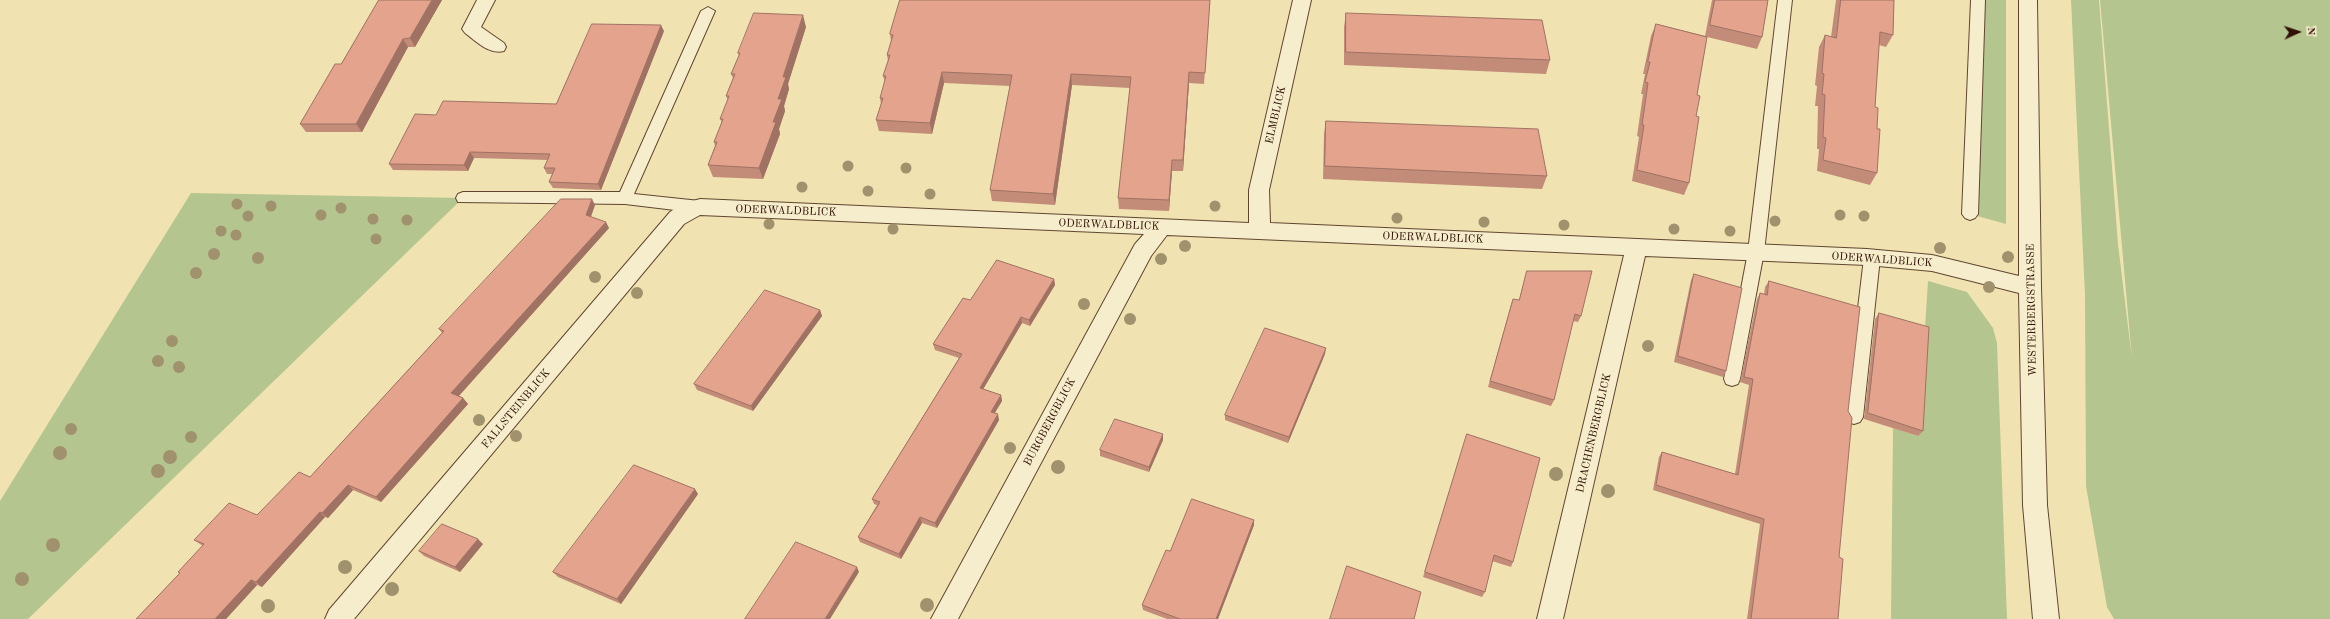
<!DOCTYPE html>
<html>
<head>
<meta charset="utf-8">
<style>
	body { margin:0 }
	#map { position:relative; width:2330px; height:619px; overflow:hidden; background:#f1e3b1; font-family:"Old Standard TT",serif }
	canvas { display:block }
	.north { position:absolute; left:2278px; top:12px; width:40px; height:40px; -webkit-text-stroke:3px #f6edcc; paint-order:stroke; rotate:87deg; font-size:11px; font-weight:700; line-height:16px; text-align:center; color:#2f1105 }
	.north::after { content:''; display:block; margin:auto; width:14px; height:18px; background:#2f1105; clip-path:polygon(50% 0,100% 100%,50% 72%,0 100%) }
</style>
</head>
<body>
<div id="map">
<canvas width="2330" height="619"></canvas>
<div class="north">N</div>
</div>
<script>
const c = document.querySelector('canvas').getContext('2d');
c.lineJoin = 'round';
function fillPath(path, color) { c.fillStyle = color; c.fill(path, 'evenodd'); }
function stroke(path, color, width, dash) { c.strokeStyle = color; c.lineWidth = width; c.lineCap = dash ? 'butt' : 'round'; c.setLineDash(dash || []); c.stroke(path); }
function label(font, color, halo, rows, align = 'center') {
  c.font = font + ' "Old Standard TT",serif'; c.lineWidth = 3; c.setLineDash([]); c.textBaseline = 'middle'; c.strokeStyle = halo; c.fillStyle = color; for (const [text, x, y, turn = 0] of rows) {
    c.save(); c.translate(x, y); c.rotate((+turn || 0) * Math.PI / 180); c.textAlign = isNaN(turn) ? turn : align; if (halo) c.strokeText(text, 0, 0); c.fillText(text, 0, 0); c.restore();
  }
}
const green = new Path2D(`
	M1978,0H2006V224L1970,214Z
	M2071,0H2099L2118,244L2132,359L2100,0H2330V619H2114L2107,607L2086,486L2085,295Z
	M191,193L463,198L28,619H0V501Z
	M1928,281L1967,292L1993,328L1997,343L2007,619H1891L1893,428L1918,436Z`);
const lane = new Path2D(`
	M1778,0H1792L1764,252L1740,379L1738,384L1732,386L1726,384L1724,379L1748,252Z
	M1971,0H1985L1978,214L1975,218L1970,220L1965,218L1962,214Z
	M708,7L715,11L634,194L700,201L705,203L708,207L705,211L700,213L625,204L458,202L456,198L458,194L463,192H620L701,11Z
	M1872,252L1877,254L1880,258L1863,417L1860,422L1854,424L1848,422L1845,417L1864,258L1867,254Z`);
const street = new Path2D(`
	M477,0H495L481,27L504,43L506,47L504,51C489,55 476,41 465,33L462,29Z
	M1293,0H1311L1269,190L1270,223L1867,249L1932,255L2019,276V0H2037L2041,287L2047,505L2059,619H2033L2023,505L2019,293L1932,271L1867,265L1645,256L1563,619H1537L1624,255L1167,235L1151,256L958,619H931L1135,244L1144,234L700,215L684,224L354,619H325L329,610L670,212L680,205L700,199L1249,223V190Z`);
const trees = [
	[848,166,5.5],
	[906,168,5.5],
	[802,187,5.5],
	[868,191,5.5],
	[930,194,5.5],
	[237,204,5.5],
	[271,206,5.5],
	[1215,206,5.5],
	[341,208,5.5],
	[321,215,5.5],
	[1840,215,5.5],
	[248,216,5.5],
	[1864,216,5.5],
	[1397,218,5.5],
	[373,219,5.5],
	[407,220,5.5],
	[1775,221,5.5],
	[1484,222,5.5],
	[769,224,5.5],
	[1564,225,5.5],
	[893,229,5.5],
	[1674,229,5.5],
	[221,231,5.5],
	[1730,231,5.5],
	[236,235,5.5],
	[376,239,5.5],
	[1185,246,6],
	[1940,248,6],
	[214,254,6],
	[2008,257,6],
	[258,258,6],
	[1161,259,6],
	[196,273,6],
	[595,277,6],
	[1989,287,6],
	[637,293,6],
	[1084,304,6],
	[1130,319,6],
	[172,341,6],
	[1648,346,6],
	[158,361,6],
	[179,367,6],
	[479,420,6],
	[71,429,6],
	[516,436,6],
	[191,437,6],
	[1010,448,6],
	[60,453,7],
	[170,457,7],
	[1058,467,7],
	[158,471,7],
	[1556,474,7],
	[1608,491,7],
	[53,545,7],
	[345,567,7],
	[22,579,7],
	[392,589,7],
	[927,605,7],
	[268,606,7]
];
const wall = new Path2D(`
	M379,0H442L415,47H408L362,132H306L300,124L341,64Z
	M900,0H1210L1204,84L1189,83L1183,171H1172L1169,211L1119,209L1118,198L1130,88L1072,85L1055,205L992,201L990,190L1010,86L944,83L932,134L879,131L876,120L881,104L880,98L885,82L883,76L888,61L887,55L891,41L890,34Z
	M1712,0H1768L1762,37L1757,49L1707,37L1697,95L1696,116L1689,183L1684,195L1632,181L1639,137L1637,136L1643,94H1641L1645,74H1643L1651,36L1656,24L1705,36Z
	M1836,0H1894L1893,35L1886,47L1879,45L1875,107L1877,129V173L1870,185L1817,171L1819,149H1817L1818,106H1815L1817,86L1815,85L1819,47L1825,35L1831,37Z
	M1346,13L1550,60L1546,74L1344,65V27Z
	M806,27L788,84L789,89L784,106L785,111L779,129L780,134L763,179L713,177L708,165L715,146L714,142L722,122L720,119L728,100L726,96L733,78L731,74L739,56L738,53Z
	M664,31L601,190L553,188L549,182L552,174H547L544,168L548,160L474,158L468,171L393,170L389,164L436,115L556,104Z
	M1326,121L1547,176L1542,189L1323,179L1324,134Z
	M595,205L591,217L609,228L459,396L463,398L468,404L381,502L353,490L328,518L325,517L262,587L257,585L226,619H136L180,573L178,572L203,546L194,540L257,515L310,477L442,333L439,329Z
	M1527,271L1581,316L1578,322L1573,321L1554,400L1551,406L1488,387L1511,305L1513,299L1519,300Z
	M1694,274L1726,371L1723,377L1674,362L1691,280Z
	M1054,279L1055,285L1030,326L1022,323L983,389L1001,395L1002,401L995,413L999,420L937,528L922,523L901,559L860,542L858,537L877,505L874,504L872,499L959,358L935,350L933,344L970,300Z
	M1769,281L1848,411L1839,557L1838,619H1747L1760,524L1653,490L1659,457L1662,452L1735,474L1749,385L1740,382L1757,299L1760,293L1764,294L1765,287Z
	M820,310L822,316L753,411L697,390L694,384Z
	M1879,313L1923,431L1918,436L1864,419L1875,319Z
	M1325,354L1288,443L1225,420V415Z
	M1163,434V440L1149,472L1100,456V450Z
	M1467,434L1513,562L1511,567L1492,561L1485,592L1482,597L1423,577Z
	M698,494L621,604L558,577L553,572Z
	M1254,520V525L1218,619H1167L1143,610L1142,605L1170,551Z
	M483,544L460,572L424,556L419,551Z`);
const shadedWall = new Path2D(`
	M432,0H442L415,47L410,38Z
	M803,15L806,27L788,84L789,89L784,106L785,111L779,129L780,134L763,179L759,168L778,99L783,77Z
	M661,25L664,31L601,190L598,184Z
	M403,39L408,47L362,132L356,124Z
	M942,72L944,83L932,134L930,123Z
	M1189,72V83L1183,171V160Z
	M1071,74L1072,85L1055,205L1053,194Z
	M470,152L474,158L468,171L464,165Z
	M1172,160V171L1169,211V200Z
	M592,199L595,205L589,221L586,215Z
	M606,222L609,228L456,399L451,393Z
	M1054,279L1055,285L1030,326L1029,320Z
	M820,310L822,316L753,411L751,406Z
	M1021,317L1022,323L981,393L980,388Z
	M1326,348L1325,354L1288,443L1289,437Z
	M1001,395L1002,401L992,417L991,412Z
	M463,398L468,404L381,502L376,497Z
	M998,414L999,420L937,528L935,523Z
	M1163,434V440L1149,472V467Z
	M348,485L353,490L328,518L322,513Z
	M695,489L698,494L621,604L617,599Z
	M320,512L325,517L262,587L256,582Z
	M920,517L922,523L901,559L899,554Z
	M1254,520V525L1218,619H1216Z
	M478,539L483,544L460,572L455,567Z
	M857,567L859,572L830,619H825Z
	M251,580L257,585L226,619H215Z`);
const building = new Path2D(`
	M379,0H432L410,38L403,39L356,124H300L335,64H341Z
	M900,0H1210L1205,73L1189,72L1183,160H1172L1169,200L1118,198L1131,77L1071,74L1053,194L990,190L1012,75L942,72L930,123L876,120L883,98H880L886,76H883L890,55H887L893,35L890,34Z
	M1715,0H1768L1762,37L1710,25Z
	M1841,0H1894L1893,35L1880,32L1875,107L1878,108L1877,129H1880L1877,173L1823,160L1826,138L1823,137L1825,95L1822,94L1824,74L1822,73L1825,35L1836,38Z
	M754,13L803,15L783,77H786L778,99H782L773,122H776L759,168L708,165L717,142H714L723,119H720L729,96H726L735,74H731L740,53H738Z
	M1346,13L1542,20L1550,60L1346,52Z
	M592,24L661,25L598,184L549,182L555,168H544L550,154L470,152L464,165L389,164L415,114L436,115L443,101L556,104Z
	M1656,24L1707,37L1697,95L1700,96L1696,116L1699,117L1689,183L1637,170L1644,125H1642L1648,83L1645,82L1650,62H1648Z
	M1326,121L1538,129L1547,176L1325,166Z
	M561,199H592L586,215L606,222L451,393L463,398L376,497L348,485L322,513L320,512L256,582L251,580L215,619H136L180,573L178,572L204,544L194,540L229,503L257,515L299,472L310,477L444,331L439,329Z
	M997,260L1054,279L1029,320L1021,317L980,388L1001,395L991,412L998,414L935,523L920,517L899,554L858,537L880,502L872,499L962,354L933,344L963,298L970,300Z
	M1527,271H1592L1581,316L1575,314L1554,400L1490,381L1513,299L1519,300Z
	M1694,274L1742,288L1726,371L1678,356Z
	M1769,281L1860,307L1848,411L1852,418L1839,557L1843,559L1838,619H1751L1764,519L1656,485L1662,452L1738,475L1753,379L1744,377L1760,293L1767,295Z
	M765,290L820,310L751,406L694,384Z
	M1879,313L1929,327L1923,431L1868,413Z
	M1265,328L1326,348L1289,437L1225,415Z
	M1115,419L1163,434L1149,467L1100,450Z
	M1467,434L1540,458L1513,562L1494,555L1485,592L1425,572Z
	M634,465L695,489L617,599L553,572Z
	M1192,499L1254,520L1216,619H1180L1142,605L1166,550L1170,551Z
	M442,524L478,539L455,567L419,551Z
	M796,542L857,567L825,619H745Z
	M1347,566L1421,592L1414,619H1330Z`);
const streetNames = [
	["ELMBLICK",1276,115,-77],
	["ODERWALDBLICK",786,211,2],
	["ODERWALDBLICK",1109,225,2],
	["ODERWALDBLICK",1433,238,2],
	["ODERWALDBLICK",1882,260,4],
	["WESTERBERGSTRASSE",2032,310,-91],
	["FALLSTEINBLICK",516,409,-50],
	["BURGBERGBLICK",1050,422,-62],
	["DRACHENBERGBLICK",1594,433,-77]
];
fillPath(green, '#b5c58f');
stroke(lane, '#604630', 2);
stroke(street, '#604630', 2);
fillPath(lane, '#f6edcc');
fillPath(street, '#f6edcc');
c.fillStyle = '#a0926d';
for (const [x, y, r] of trees) { c.beginPath(); c.arc(x, y, r, 0, 2 * Math.PI); c.fill(); }
fillPath(wall, '#c38c79');
fillPath(shadedWall, '#9f7263');
fillPath(building, '#e3a38d');
stroke(building, '#9f7263', 1);
label('11px', '#2f1105', '#f6edcc', streetNames);
</script>
</body>
</html>
